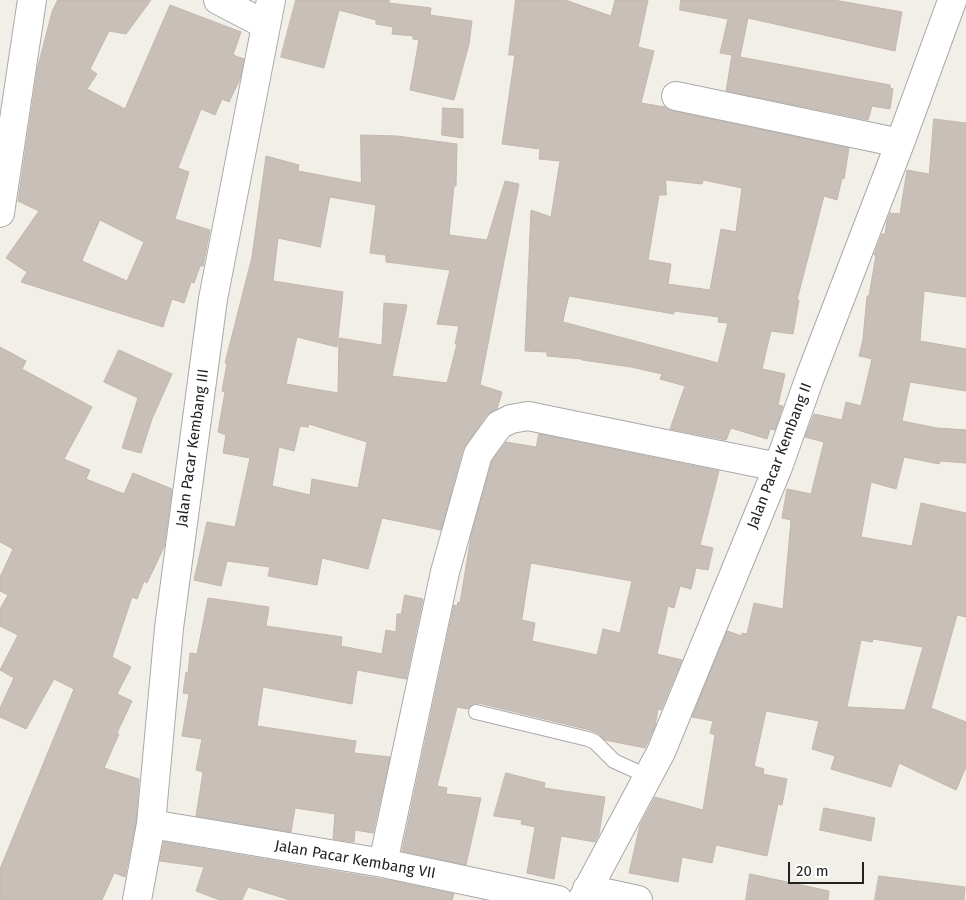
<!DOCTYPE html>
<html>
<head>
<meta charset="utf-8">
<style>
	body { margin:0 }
	#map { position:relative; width:966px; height:900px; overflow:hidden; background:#f2efe9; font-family:"Fira Sans",sans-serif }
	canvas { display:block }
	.scale { position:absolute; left:788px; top:862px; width:76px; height:22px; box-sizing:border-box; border:2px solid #222; border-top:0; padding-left:6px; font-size:15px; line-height:18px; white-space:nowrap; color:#222; -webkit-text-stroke:4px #fff; paint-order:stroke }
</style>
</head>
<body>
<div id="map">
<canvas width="966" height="900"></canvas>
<div class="scale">20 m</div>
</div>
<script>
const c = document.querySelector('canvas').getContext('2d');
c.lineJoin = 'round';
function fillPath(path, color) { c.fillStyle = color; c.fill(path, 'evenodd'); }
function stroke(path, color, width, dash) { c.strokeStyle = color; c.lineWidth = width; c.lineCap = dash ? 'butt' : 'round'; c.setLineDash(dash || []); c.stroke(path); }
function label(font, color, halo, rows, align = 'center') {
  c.font = font + ' "Fira Sans",sans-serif'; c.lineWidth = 4; c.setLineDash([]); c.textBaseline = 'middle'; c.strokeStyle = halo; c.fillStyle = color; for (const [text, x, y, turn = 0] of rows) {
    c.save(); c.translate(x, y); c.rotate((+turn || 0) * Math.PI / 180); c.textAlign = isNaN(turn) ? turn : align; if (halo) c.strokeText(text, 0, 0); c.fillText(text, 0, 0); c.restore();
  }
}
const building = new Path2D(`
	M58,0H151L126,34L109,31L90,69L97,74L87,89L125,109L170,5L241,32L233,55L244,59L240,79L229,102L222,99L215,115L201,109L178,168L189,172L175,219L210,230L203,266H200L194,283L191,282L184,303L172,299L163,327L21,282L27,272L6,258L39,211L18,201L38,66L52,12ZM100,220L144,242L127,281L82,261Z
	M296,0H389V3L431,8L430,15L472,21L469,44L454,100L410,90L419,40L413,39V36L392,34L393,27L376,24V20L339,10L324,68L281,57Z
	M516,0H565L611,16L615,0H648L638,47L654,51L641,103L665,107L673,111L849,148L844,179L842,178L837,200L824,196L797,300H799L793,334L771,331L762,369L785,374L778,405L783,406L775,430L770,429L767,439L731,428L726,440L670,429L685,386L660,379L662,374L631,367L582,360V359L547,356V352L525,351L531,210L551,217L560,161L539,159L540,149L502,144L515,55H509ZM666,180L702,184L703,180L742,188L736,232L721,229L710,290L668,284L671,264L648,260L659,195H666ZM569,296L674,314V311L719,317L718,322L728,323L718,363L563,322Z
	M681,0H834L902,12L895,51L748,18L740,57L890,85V88L893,89L890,109L872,106L868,120L726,91L732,55L720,53L728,19L680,10Z
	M443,108L463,109V138L442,135Z
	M934,119L966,123V297L924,291L920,341L966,349V391L910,382L902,421L937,428L966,430V463L940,461L939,464L904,457L896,489L871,482L861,537L912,546L921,503L966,513V617L957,615L931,708L966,722V767L956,790L899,763L891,787L831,769L835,756L812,749L819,721L766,711L754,766L764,769L763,774L787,779L782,805L778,804L767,856L716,845L712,863L682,857L678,882L629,873L640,825L655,797L703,810L715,735L710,733L713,721L692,717L727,631L742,636V633L747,634L754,603L783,609L791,520L782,518L787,489L811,494L824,442L805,437L814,414L842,420L846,402L861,406L872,359L859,356L863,339L867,296H869L876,255H874L882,234H885L887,221L890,213L900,214L907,170L929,174ZM873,639L923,647L905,710L847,707L861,640L872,642Z
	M361,135L397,136L457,144L456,186H454L449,235L487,240L505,181L519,184L480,385L502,392L497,409L486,416L463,449L441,530L382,518L368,569L322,558L317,585L268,576L270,567L227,561L221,586L194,580L207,522L235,527L250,458L223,453L226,435L218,432L225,392L222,391L227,363H225L252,257L266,156L299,165L298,171L361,183ZM330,197L376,205L370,253L386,255V262L450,270L437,324L459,326L455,344H457L447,383L392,376L407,305L384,303L382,345L339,338L338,393L286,384L297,337L337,347L343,292L273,281L278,238L320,247ZM309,424L367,442L358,488L312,479L310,495L272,486L279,447L294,451L300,426L308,427Z
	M0,347L26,361L22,369L92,407L64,459L90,470L86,479L124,494L133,473L172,489L164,547L147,583L144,581L137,599L132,597L112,657L131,667L117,694L132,701L117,733L119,734L104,768L139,779L136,822L125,877L114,873L102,900H0V869L74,689L54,679L26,729L0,717V708L14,678L0,670L18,635L0,626V609L8,595L0,591V577L13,549L0,542Z
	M119,350L172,374L152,419L141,453L122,448L138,398L104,382Z
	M539,434L719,471L700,545L713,548L708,570L696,568L691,589L680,586L674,608L668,606L657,654L682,660L661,710L658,709L655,726L645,748L605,740L599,734L590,730L478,703L473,704L468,709L457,707L437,786L447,788L446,794L481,798L466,865L402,851L454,605L457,606L458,602L460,603L471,536L492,461L506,442L536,447ZM531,563L632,581L620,633L603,629L597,655L532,641L535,623L522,620Z
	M405,595L423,599L406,679L357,670L352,704L263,687L257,726L356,741L354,753L390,757L373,833L355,830L354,842L333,839L335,814L295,808L291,832L196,816L203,772L196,770L202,739L182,736L189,694L183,693L186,672L188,673L190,653L197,654L208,598L269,607L266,626L342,637L341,646L382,654L386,630L396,632L397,614H401Z
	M506,773L545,783L544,788L605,797L599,834L595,842L561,836L554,879L527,873L535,827L521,824L522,820L494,816Z
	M824,808L875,818L871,841L820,830Z
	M164,842L393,881L454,894L452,900H290L248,887L242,900H220L196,891L204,867L160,861Z
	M750,874L829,891L828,900H746Z
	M879,876L965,887L964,900H875Z`);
const service = new Path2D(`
	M476,712L588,739L595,742L614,761L647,776`);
const minor = new Path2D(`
	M218,0L266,25
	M676,96L900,143
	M0,213L32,0
	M151,824L383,863L558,900
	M383,863L445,572L478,454L499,425L511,419L528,416L778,467
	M587,889L638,900
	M137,900L151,824L169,628L213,299L271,0
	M582,900L661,752L778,467L810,377L900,143L952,1`);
const streetNames = [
	["Jalan Pacar Kembang III",193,448,-82],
	["Jalan Pacar Kembang II",780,456,-69],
	["Jalan Pacar Kembang VII",355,860,10]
];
fillPath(building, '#c7bfb8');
stroke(building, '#c4b6ab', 1);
stroke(service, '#a9a9a9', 16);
stroke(minor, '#a9a9a9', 30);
stroke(service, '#fff', 14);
stroke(minor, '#fff', 28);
label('15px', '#222', '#fff', streetNames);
</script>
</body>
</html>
